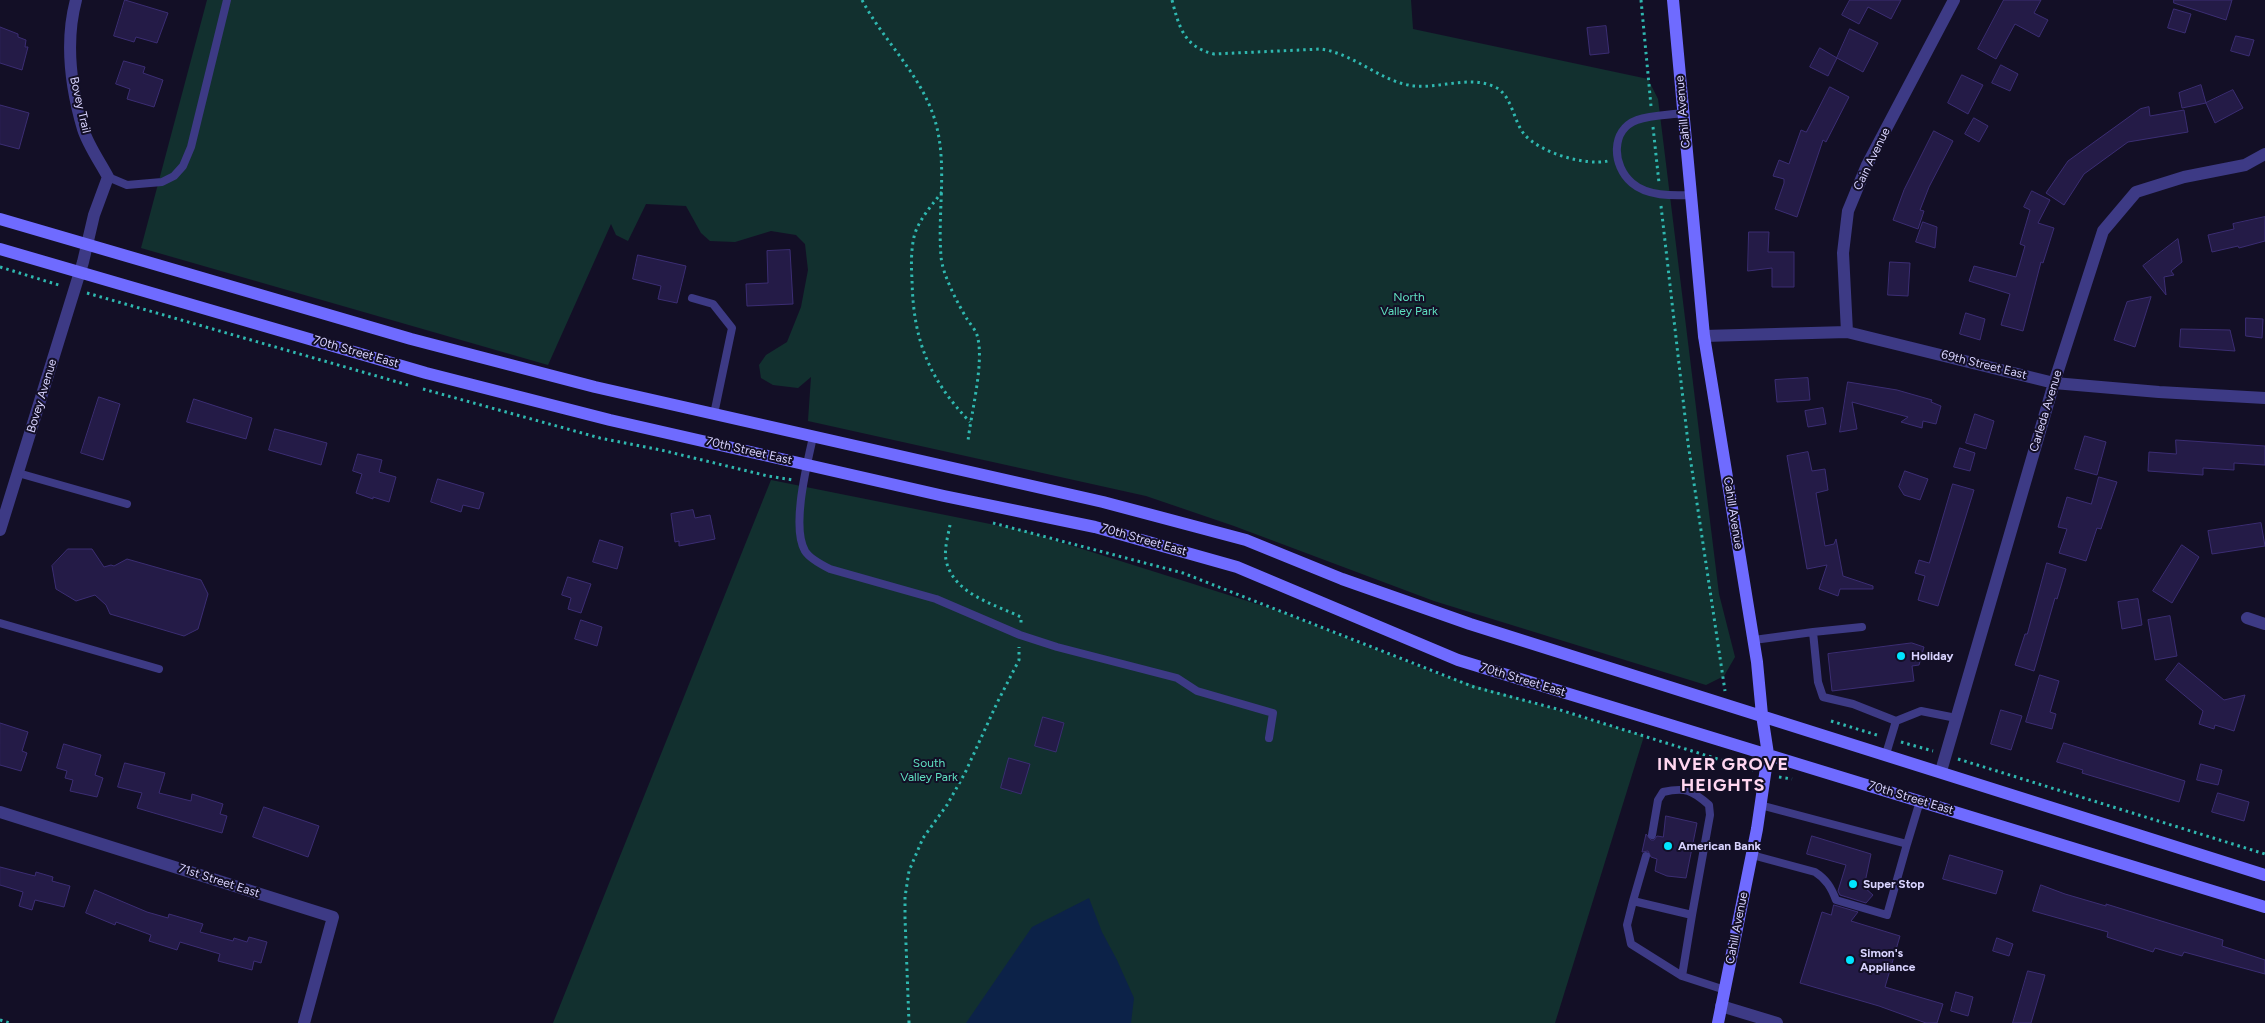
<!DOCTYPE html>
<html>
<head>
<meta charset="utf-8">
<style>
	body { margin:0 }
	canvas { display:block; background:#130f26 }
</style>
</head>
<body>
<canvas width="2265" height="1023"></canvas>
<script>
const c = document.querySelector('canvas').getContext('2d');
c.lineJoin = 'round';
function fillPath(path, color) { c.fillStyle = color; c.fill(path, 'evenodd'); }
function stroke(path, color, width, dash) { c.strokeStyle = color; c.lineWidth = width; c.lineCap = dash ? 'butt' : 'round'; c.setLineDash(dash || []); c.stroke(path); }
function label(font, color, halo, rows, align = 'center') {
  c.font = font + ' Figtree,sans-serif'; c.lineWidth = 4; c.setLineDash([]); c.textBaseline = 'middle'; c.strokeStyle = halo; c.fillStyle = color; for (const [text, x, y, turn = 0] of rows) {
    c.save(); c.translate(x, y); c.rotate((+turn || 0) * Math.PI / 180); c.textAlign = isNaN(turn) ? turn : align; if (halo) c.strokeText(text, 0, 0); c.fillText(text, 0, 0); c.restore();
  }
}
const green = new Path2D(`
	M207,0H1411L1413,29L1648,79L1658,99L1719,594L1735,657L1724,676L1706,685L1434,601L1234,526L1146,496L808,421L811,377L798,388L773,385L761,378L759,365L766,355L787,342L801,307L808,270L805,244L796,235L771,231L735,242L710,241L701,233L686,206L646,204L628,241L616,235L611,224L548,365L141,248Z
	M771,480L1025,531L1276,610L1437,674L1644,736L1555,1023H553Z`);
const water = new Path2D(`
	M1089,898L1102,932L1117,960L1134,998L1131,1023H966L1032,927Z`);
const building = new Path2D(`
	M125,0L168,13L157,43L136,37L134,42L114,36Z
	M1850,0H1901L1891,19L1868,7L1859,24L1842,15Z
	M2004,0H2041L2034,13L2048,20L2039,37L2015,24L1996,59L1978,49Z
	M2174,0H2232L2226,20L2174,3Z
	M2174,9L2191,14L2185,33L2168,28Z
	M1606,26L1609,53L1590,55L1587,28Z
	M0,27L18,34V37L26,40L25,47H28L22,70L0,63Z
	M1850,29L1878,43L1863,72L1837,58Z
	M2236,36L2254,40L2249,56L2231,51Z
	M1820,48L1837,58L1828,76L1810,67Z
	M124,61L145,67L143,73L163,80L154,107L127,99L130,89L116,84Z
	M2001,65L2018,74L2010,91L1992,83Z
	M1962,75L1983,85L1968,114L1948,103Z
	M2201,85L2206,103L2182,108L2179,93Z
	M1830,87L1849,97L1826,142L1823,140L1797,217L1775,209L1784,183V179L1773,176L1779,160L1789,164L1801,130L1806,132Z
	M2233,90L2243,108L2215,123L2206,103Z
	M0,105L29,113L19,149L0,144Z
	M2149,107L2150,116L2184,110L2188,132L2128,142L2084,174L2064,205L2046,193L2068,161L2140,109Z
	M1974,118L1988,126L1979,142L1965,134Z
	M1934,131L1953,141L1929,187L1920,210L1924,211L1918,229L1893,220L1904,190Z
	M2032,191L2050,200L2038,223L2054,228L2043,263L2041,262L2023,331L2001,325L2010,294L1969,281L1974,266L2016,277L2025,246L2020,244L2030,210L2024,207Z
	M2265,217V241L2239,248L2238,246L2212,252L2208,235L2234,229L2233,224Z
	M1923,222L1937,227L1935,248L1916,242Z
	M1749,232H1769L1768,252H1794V287H1772V268L1748,271Z
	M2178,239L2182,262L2171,271L2174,275L2164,277L2166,295L2143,266Z
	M790,250L793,304L747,306L746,284L768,283L767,251Z
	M638,255L686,266L677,303L658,299L661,286L633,279Z
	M1890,262L1910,263L1908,296L1888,295Z
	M2151,297L2135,347L2114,340L2127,302Z
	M1966,313L1985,319L1980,340L1960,334Z
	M2246,318L2263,319L2262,338L2246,336Z
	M2181,329L2230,330L2235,351L2180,347Z
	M1808,378L1810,400L1777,402L1775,380Z
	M1848,382L1897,390L1932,400L1931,402L1941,406L1936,424L1923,421L1922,428L1901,422L1908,417L1852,402L1857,429L1840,432Z
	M99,397L120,404L103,460L81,453Z
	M194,399L252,418L246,439L187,422Z
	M1823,408L1826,424L1808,427L1805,411Z
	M1975,414L1994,421L1986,449L1966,443Z
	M275,429L327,443L321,465L269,450Z
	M2085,436L2106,442L2097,475L2075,469Z
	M2176,440L2265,446V465L2234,463V470L2203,468V475L2148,471L2149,452L2176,454Z
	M1960,448L1975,453L1970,471L1954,467Z
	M1808,452L1812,471L1825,469L1828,490L1816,493L1825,546L1834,544L1836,539L1843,576L1873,586V589H1840L1838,596L1819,589L1827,565L1807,569L1787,456Z
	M358,454L382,460L379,472L396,477L389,502L373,497V499L356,493L362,474L353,471Z
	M1905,471L1928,479L1920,500L1904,495L1899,487Z
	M2099,477L2117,482L2101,529L2097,528L2086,561L2059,553L2067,529L2058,527L2067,497L2091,504Z
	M438,479L484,493L479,509L463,505L461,512L431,502Z
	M1953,484L1974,490L1938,606L1918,600L1925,576L1915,573L1919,560L1929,563Z
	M693,510L695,518L710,515L715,539L679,546V541L675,542L671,514Z
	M2261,523L2265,546L2212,554L2208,531Z
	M600,540L623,547L617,569L593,562Z
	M2182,545L2199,557L2172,603L2153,591Z
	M68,549H92L104,567L111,565L114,566L127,559L201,580L208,594L198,629L184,636L110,614L106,605L95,595L76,601L56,589L52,566Z
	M2047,563L2066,569L2057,599L2055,598L2034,671L2015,665L2025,634H2027Z
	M568,577L591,584L581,613L568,609L571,598L562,595Z
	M2138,599L2142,625L2122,629L2118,602Z
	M2170,616L2177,656L2155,660L2148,620Z
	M581,620L602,627L597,646L575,639Z
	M1912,643L1924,647L1919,665L1912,666L1914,681L1832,691L1828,654Z
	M2179,663L2224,700L2245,695L2234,731L2215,725L2214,729L2199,724L2203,711L2166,680Z
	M2040,675L2059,681L2050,712L2056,714L2052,729L2026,722Z
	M2001,710L2022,716L2011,750L1991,744Z
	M1043,717L1064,723L1056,752L1035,746Z
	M0,723L28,732L22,751L27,753L21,771L0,765Z
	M2064,743L2185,781L2179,802L2082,773L2083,770L2057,762Z
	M64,744L101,755L95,775L103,778L97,797L70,791L73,780L65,778L67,771L57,768Z
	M1009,758L1030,764L1021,794L1001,788Z
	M125,763L165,773L159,793L191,801L192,794L223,804L220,814L227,816L222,833L137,808L142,793L118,787Z
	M2201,764L2222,770L2218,785L2197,780Z
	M2218,793L2249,802L2244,821L2212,812Z
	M264,807L319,826L308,857L253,837Z
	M1666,816L1697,823L1686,878L1667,876L1655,871L1657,859L1651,857L1648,851L1642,852L1646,834L1651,840H1654L1657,836L1663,837Z
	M1812,836L1871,854L1864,887L1873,895L1866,903L1840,895L1838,891L1846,865L1807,854Z
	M1950,855L2003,871L1996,894L1943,879Z
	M0,867L35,876L36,872L53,877L52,881L70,886L64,907L35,900L32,910L19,906L23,892L0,885Z
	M2041,885L2065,894L2106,906V904L2223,940L2222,946L2265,960V974L2184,952L2182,956L2155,948L2153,952L2107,937L2108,932L2033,911Z
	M95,890L147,912L168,918L169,914L203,924L200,932L233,941L234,938L247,942L249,937L267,942L261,963L254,961L252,970L218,961L220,954L180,942L177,950L149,941L151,935L116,922L115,925L86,913Z
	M1834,905L1858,912L1851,921L1900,936L1885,987L1943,1004L1937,1023H1926L1879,1006L1800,983L1822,912L1831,915Z
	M1997,938L2013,944L2009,956L1993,951Z
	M2028,971L2045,975L2031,1023H2013Z
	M1956,992L1973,997L1968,1016L1951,1011Z`);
const path = new Path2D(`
	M862,0C882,38 915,69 931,109C950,156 937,207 941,256C942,274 958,304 967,319C970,324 975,329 977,335C985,361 971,413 968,441
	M1172,0C1179,27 1184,47 1214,54L1321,49C1354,54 1378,79 1408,85C1436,91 1468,74 1495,87C1512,95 1513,120 1524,134C1540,153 1586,166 1608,161
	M1641,0L1651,106
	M1653,127L1659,183
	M942,192C932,205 921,217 915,233C911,247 911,264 912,279C913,339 928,378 970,422
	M1661,206L1688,443L1725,691
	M0,267L62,286
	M87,293L408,385
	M423,389L600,438L661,450L768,476L793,480
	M993,523L1183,573L1474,687L1557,709L1753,770
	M950,525C948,536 944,549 946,560C953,594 994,604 1021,617V623
	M1831,721L1880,736
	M1901,742L1933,751
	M1958,759L2265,854
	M1779,777L1792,779
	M0,1020L10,1023
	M909,1023L905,918V897L909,871L923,838L947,805L965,773L997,703L1019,660V647`);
const lane = new Path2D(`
	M1683,113C1669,115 1651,115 1637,120C1610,130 1612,166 1632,183C1647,196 1672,196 1691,195
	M108,177L127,185L162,182L174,176L183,166L191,147L227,0
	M692,298L713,304L732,328L714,414
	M813,437C807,464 791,527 805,551C810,559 822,565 830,569L936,599L1020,635L1057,647L1177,678L1197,691L1273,713L1269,738
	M18,473L127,504
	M0,623L159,669
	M1813,632L1862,627
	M1754,640L1813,632L1818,682L1823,697L1853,704L1896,721L1886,754
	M1896,721L1921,711L1956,718
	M1760,805L1907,844L1920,801
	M1652,835L1658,800L1663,792C1685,787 1692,790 1709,805L1710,815L1692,915
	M1752,855L1815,872C1826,879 1831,887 1836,900L1887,915L1907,844
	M1633,901L1646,856
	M1682,976L1692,915L1633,901L1627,925L1631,944L1682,976L1725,990`);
const street = new Path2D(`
	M1847,332L1843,253L1848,211L1867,165L1954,0
	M1704,336L1847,332L2054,383L2159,392L2265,398
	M0,530L83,262L94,215L108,177C100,162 88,145 83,129C71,88 65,41 76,0
	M2247,618L2265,624
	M1941,771L2054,383L2103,231L2136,192L2184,177L2245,165L2265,154
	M0,812L333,917L304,1023
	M1721,1006L1777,1023`);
const secondary = new Path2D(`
	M1673,0L1704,336L1757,662L1762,715L1768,754L1757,829L1718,1023
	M0,219L411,339L595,387L1103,502L1246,540L1342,579L1470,624L2265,875
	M0,249L426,373L610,420L944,496L1095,527L1237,567L1458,660L2265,907`);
const markers = [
	[1901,656,5,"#00e5ff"],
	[1668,846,5,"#00e5ff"],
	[1853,884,5,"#00e5ff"],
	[1850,960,5,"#00e5ff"]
];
const streetNames = [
	["Bovey Trail",80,105,77],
	["Cahill Avenue",1683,112,-95],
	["Cain Avenue",1872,159,-64],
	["70th Street East",356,352,16],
	["69th Street East",1984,365,14],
	["Bovey Avenue",42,396,-73],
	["Carleda Avenue",2046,411,-73],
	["70th Street East",749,451,13],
	["Cahill Avenue",1733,513,81],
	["70th Street East",1144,540,16],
	["70th Street East",1523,680,17],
	["70th Street East",1911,798,17],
	["71st Street East",219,881,18],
	["Cahill Avenue",1737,928,-79]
];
const parkNames = [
	["North",1409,297],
	["Valley Park",1409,311],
	["South",929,763],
	["Valley Park",929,777]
];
const poiNames = [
	["Holiday",1911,656],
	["American Bank",1678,846],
	["Super Stop",1863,884],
	["Simon's",1860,953],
	["Appliance",1860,967]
];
const districtNames = [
	["INVER GROVE",1723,765],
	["HEIGHTS",1723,786]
];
fillPath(green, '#12302f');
fillPath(water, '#0c2248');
fillPath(building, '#241b47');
stroke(building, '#3b2d73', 1);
stroke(path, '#2fb8b0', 3, [2.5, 4]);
stroke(lane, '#3d3a85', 8);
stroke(street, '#3d3a85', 12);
stroke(secondary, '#6f6bff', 12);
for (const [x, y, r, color] of markers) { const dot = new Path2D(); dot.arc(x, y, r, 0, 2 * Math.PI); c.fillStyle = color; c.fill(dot); stroke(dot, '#130f26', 2); }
label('12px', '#d9d4ff', '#130f26', streetNames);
label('12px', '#5fe0c0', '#130f26', parkNames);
label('bold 12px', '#d9d4ff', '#130f26', poiNames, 'left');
c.letterSpacing = '1px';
label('bold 18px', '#ffd6f0', '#130f26', districtNames);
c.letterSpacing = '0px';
</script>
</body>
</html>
